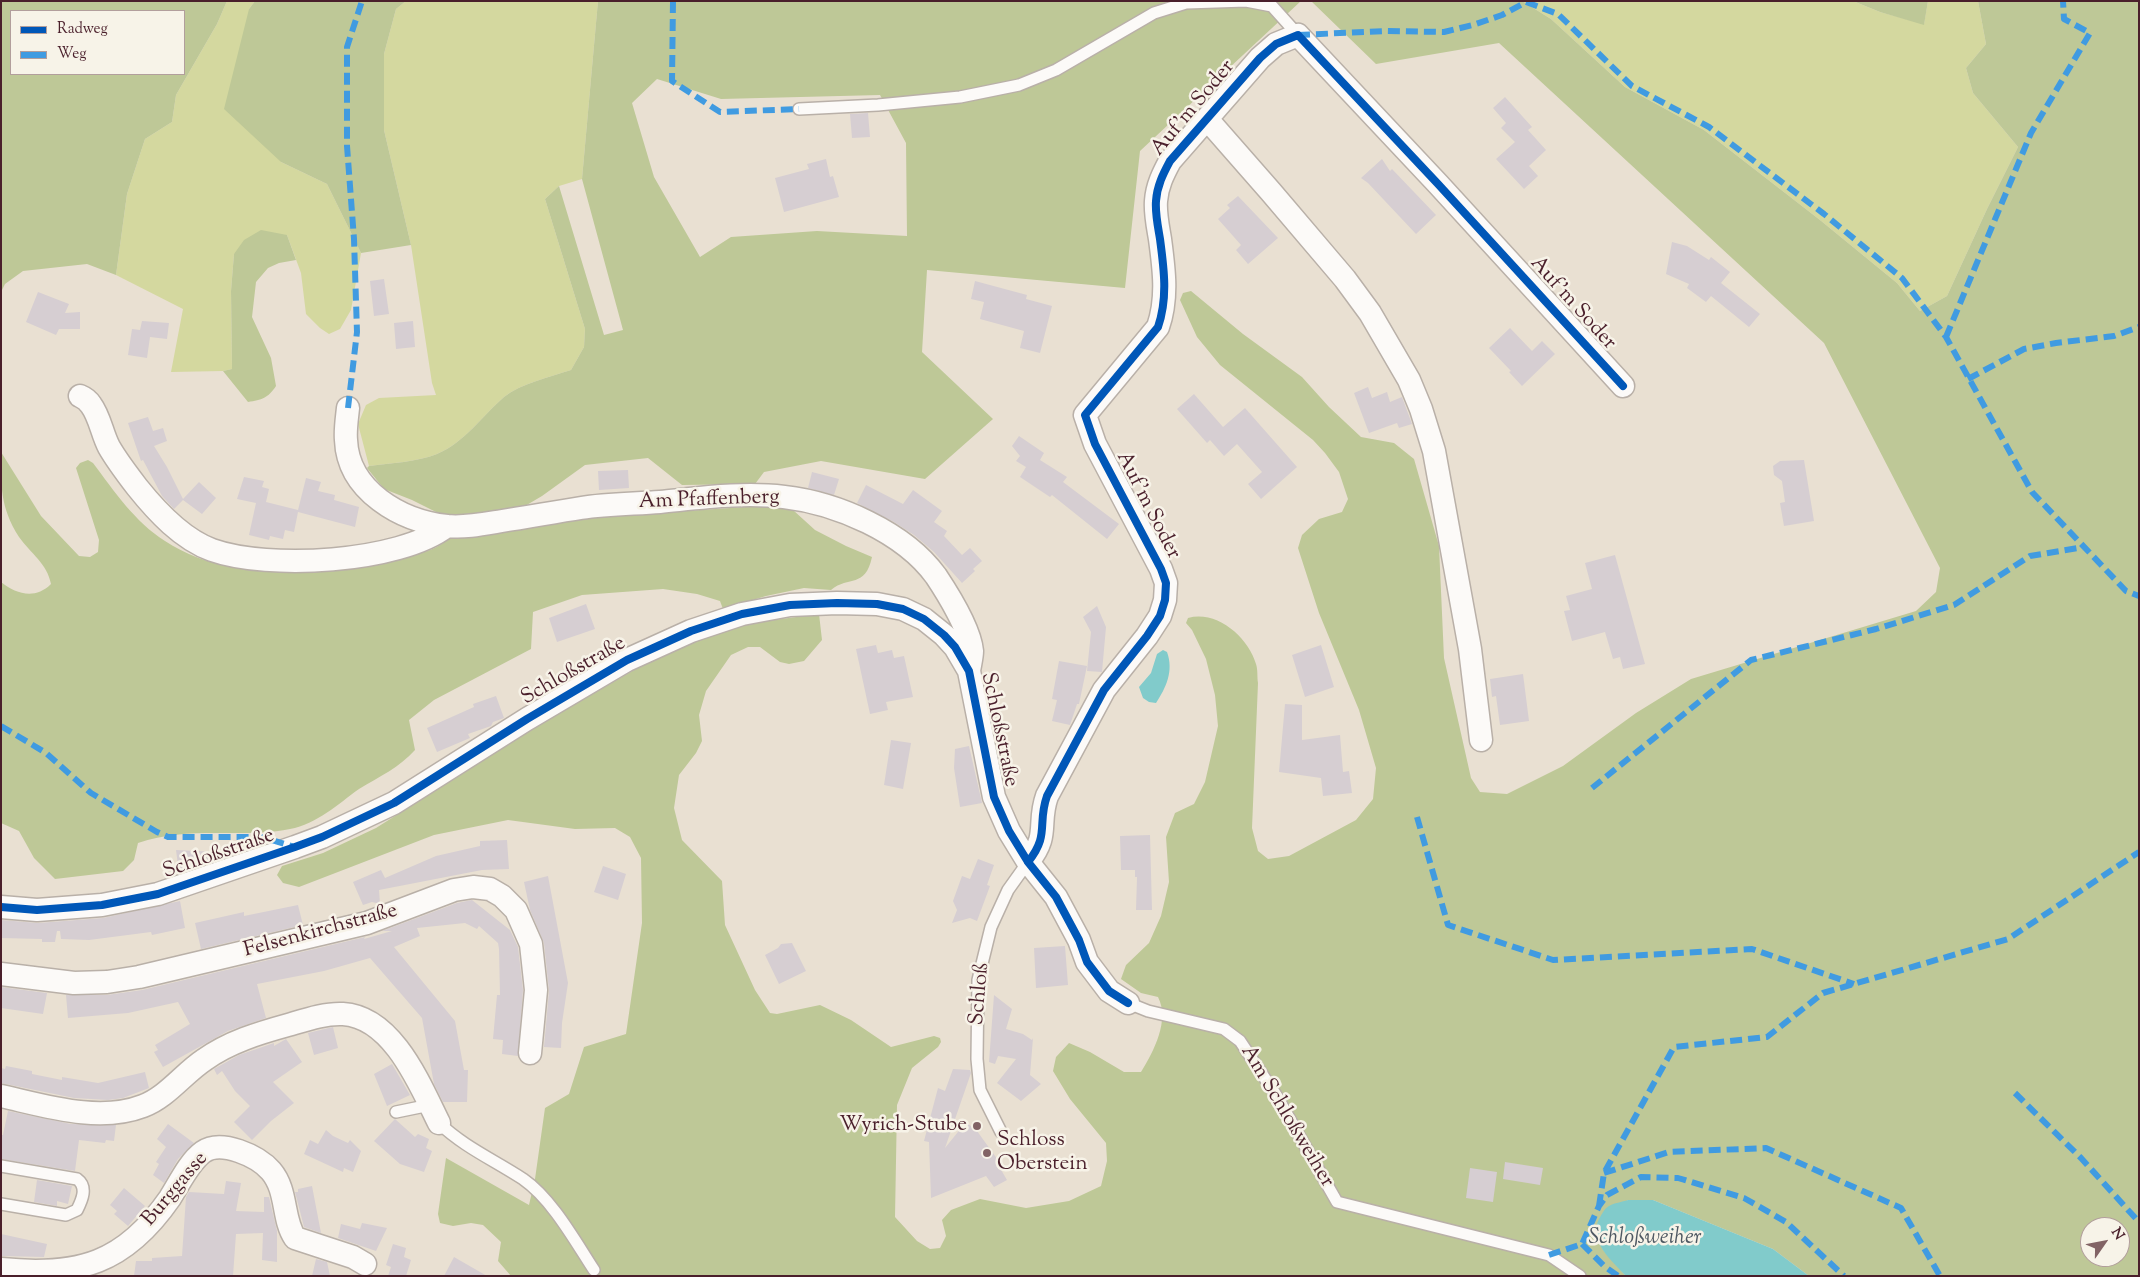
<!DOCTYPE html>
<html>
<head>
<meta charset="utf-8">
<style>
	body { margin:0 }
	#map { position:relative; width:2140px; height:1277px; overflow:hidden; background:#e9e0d2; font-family:"Sorts Mill Goudy",serif }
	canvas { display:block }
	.frame { position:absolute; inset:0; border:2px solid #4a1f2b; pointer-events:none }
	.legend { position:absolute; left:10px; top:10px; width:175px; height:65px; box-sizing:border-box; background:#f7f3e8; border:1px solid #b29e9c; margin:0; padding:6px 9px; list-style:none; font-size:15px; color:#4a1f2b }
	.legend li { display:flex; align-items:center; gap:10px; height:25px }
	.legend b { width:25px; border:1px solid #b29e9c }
	.north { position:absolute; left:2080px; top:1217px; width:50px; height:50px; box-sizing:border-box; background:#f7f3e8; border:1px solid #b29e9c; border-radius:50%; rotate:57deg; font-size:14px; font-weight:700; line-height:20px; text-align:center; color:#4a1f2b }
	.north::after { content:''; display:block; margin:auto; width:18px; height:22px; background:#826365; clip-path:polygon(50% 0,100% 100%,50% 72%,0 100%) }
</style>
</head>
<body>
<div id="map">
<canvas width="2140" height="1277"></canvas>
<div class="frame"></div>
<ul class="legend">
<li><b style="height:6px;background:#0057b8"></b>Radweg</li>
<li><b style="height:6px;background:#409be1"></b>Weg</li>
</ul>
<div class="north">N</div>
</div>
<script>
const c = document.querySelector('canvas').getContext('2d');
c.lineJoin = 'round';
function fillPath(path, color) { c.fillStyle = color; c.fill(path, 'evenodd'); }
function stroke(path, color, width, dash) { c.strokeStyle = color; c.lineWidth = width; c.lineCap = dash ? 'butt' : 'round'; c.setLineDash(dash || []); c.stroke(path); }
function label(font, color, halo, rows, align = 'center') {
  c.font = font + ' "Sorts Mill Goudy",serif'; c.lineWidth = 5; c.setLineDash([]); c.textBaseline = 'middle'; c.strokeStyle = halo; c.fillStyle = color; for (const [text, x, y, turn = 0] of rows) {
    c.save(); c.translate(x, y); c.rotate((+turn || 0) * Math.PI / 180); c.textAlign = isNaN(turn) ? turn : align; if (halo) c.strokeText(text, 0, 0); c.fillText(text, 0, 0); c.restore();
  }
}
const green = new Path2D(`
	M227,1H255L249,9L281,162L327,184L361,253L351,310L340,329L329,334L320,328L306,314L301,273L287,235L234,254L231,291L232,369L223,371L171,372L183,309L116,275L127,194L145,139L172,122L176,95L217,24Z
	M406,1H598L582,179L559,186L545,199L585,329L584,347L571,370C550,377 522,383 504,397C482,416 465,442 437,454C417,462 391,463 369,466L358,424L366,405L379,398L436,395L432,383L411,245L384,130V54L396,9Z
	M1522,1H1853L1880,12L1924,24L1928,1H1978L1986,44L1966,68L1973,93L2018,147L1987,209L1947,296L1920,311L1897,283L1820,220L1704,130L1625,87L1551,19Z`);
const forest = new Path2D(`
	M1,1H227L217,24L176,95L172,122L145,139L127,194L116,275L87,264L23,271L5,284L1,292ZM184,11V74H11V11Z
	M255,1H406L396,9L384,54V130L411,245L361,253L327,184L281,162L224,109L249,9Z
	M598,1H1301L1140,151L1125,288L927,270L922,352L993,419L925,479L821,461L764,472L755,484L682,485L648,458L585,465L542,496L525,506L495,514L463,518L440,514L412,500L384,489L367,468L369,466C391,463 417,462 437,454C465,442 482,416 504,397C522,383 550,377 571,370L584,347L585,329L545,199L559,186L604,335L623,330L582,179ZM657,79L721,99L880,95L906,143L907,236L817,231L731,237L700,257L654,177L632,103Z
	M1311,1H1522L1551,19L1625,87L1704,130L1820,220L1897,283L1920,311L1947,296L1987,209L2018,147L1973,93L1966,68L1986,44L1978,1H2139V1276H1809L1773,1249L1653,1200H1628L1597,1224L1596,1237L1604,1251L1626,1276H511L498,1261L501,1242L483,1225L471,1223L453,1226L440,1223L438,1214L446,1158L529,1205L535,1179L545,1108L569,1094L584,1047L626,1034L642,923L641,858L630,837L615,828L575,829L508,820L434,835L299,887L283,883L277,875L282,866L323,853L376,828L539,725L653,659L728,626L819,614L822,640L804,661L789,664L780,662L760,647H748L731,655L706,691L699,715L702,741L696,753L679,775L674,808L682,840L722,881L725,925L755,990L770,1013L777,1014L820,1005L851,1020L891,1047L934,1036L940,1038L941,1042L938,1047L912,1068L897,1105L895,1217L917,1241L930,1249L940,1248L946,1236L942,1220L951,1210L980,1199L1026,1208L1069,1201L1101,1186L1107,1161L1106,1143L1070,1099L1053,1071L1056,1057L1069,1043L1090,1052L1124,1072H1141C1154,1051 1170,1020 1158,997L1141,993L1121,979L1126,965L1149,943L1161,916L1169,882L1166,837L1175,813L1194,804L1205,782L1218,726L1215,695L1206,659L1192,630L1186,623L1188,618C1217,610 1248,637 1256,664C1258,670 1257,677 1258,683L1252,828L1258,851L1268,859L1289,856L1356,820L1373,799L1376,768L1359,710L1319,613L1298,548L1302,535L1319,519L1342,512L1348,499L1339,472L1325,453L1313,440L1220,365L1197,337L1180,300L1183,293L1191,291L1243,334L1302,377L1329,407L1361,437L1394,443L1414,459L1439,546L1444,658L1471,778L1480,792L1507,794L1563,766L1636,713L1691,679L1916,611L1936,592L1940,568L1824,343L1499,43L1376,64ZM2090,1227H2120V1257H2090Z
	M1853,1H1928L1924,25L1880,12Z
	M261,230L287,235L296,260L279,263L268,268L256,282L252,317L271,358L276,386C268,398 262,400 248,402L223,371L232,369L231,291L234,254L244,240Z
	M1,452L41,516L79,556L90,557L98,552L99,540L76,468L80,463L88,460L93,463C114,491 135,522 165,541C185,554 209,563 232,567C291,576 354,573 410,556C427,551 438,549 450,537L547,520L761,506L793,510L815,530L846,546L872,557C865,589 849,575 831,590L804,588L766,596L723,609L720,601L697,594L663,589L582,595L533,612L531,649L434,700L409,720L415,750C400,767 379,777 359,789C338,804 317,824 290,829C239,839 190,825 138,843L134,860L123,871L55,879L34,858L19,831L1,823V582C16,594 35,600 51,584C47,563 31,554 19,537C0,507 1,486 1,452Z`);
const water = new Path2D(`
	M1163,650L1167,652C1174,671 1166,688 1156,703L1149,702L1143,698L1139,687L1151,673L1157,654Z
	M1628,1200H1653L1773,1249L1809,1276H1626C1612,1261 1588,1241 1599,1219C1602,1214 1604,1209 1609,1206C1614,1203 1622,1202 1628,1200Z`);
const building = new Path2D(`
	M1505,97L1532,127L1528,130L1546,150L1529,166L1538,176L1524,189L1496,159L1515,142L1501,128L1506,123L1493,108Z
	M868,113L870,137L852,138L850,114Z
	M826,159L830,177L833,176L839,197L784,212L775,178L809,169L807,164Z
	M1382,159L1390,171L1392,169L1436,215L1416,234L1368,183L1361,178Z
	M1238,196L1278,238L1248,264L1236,250L1241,245L1218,219L1230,208L1227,205Z
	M1672,242L1687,246L1709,260L1711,257L1730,272L1721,283L1760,314L1749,327L1711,296L1706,302L1687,288L1689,284L1666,274Z
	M384,279L389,314L374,316L370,281Z
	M975,281L1027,295L1026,299L1052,306L1040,353L1020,348L1024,331L980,319L984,302L971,299Z
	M38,292L69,304L65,313L80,312V329H59L56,335L26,322Z
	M142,321L169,323L167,339L150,337L147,358L128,355L132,329L140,330Z
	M413,321L415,347L396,349L394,323Z
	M1510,328L1532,351L1542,341L1555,354L1522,386L1509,372L1511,371L1489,348Z
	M1368,387L1372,398L1387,392L1390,402L1402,397L1412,424L1399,428L1397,423L1369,433L1354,393Z
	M1194,394L1223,427L1245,408L1297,467L1261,499L1248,484L1262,472L1237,444L1224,456L1210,440L1207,443L1177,409Z
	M148,417L153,431L163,428L167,441L154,446L167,467L183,499L199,482L216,498L202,514L183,500L174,509L162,496L143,460L141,461L128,423Z
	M1019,436L1044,453L1040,460L1067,477L1063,482L1119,524L1107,539L1052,495L1050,497L1020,477L1026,467L1016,461L1020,456L1012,446Z
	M1804,460L1814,521L1784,526L1780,503L1785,502L1782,481L1774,475L1773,466L1780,461Z
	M628,470L629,488L599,490L598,471Z
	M812,472L839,479L834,495L808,488Z
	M244,477L264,481L262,487L269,489L266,502L298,510L306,478L321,482L318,491L335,495L334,500L359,507L355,527L298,512L294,532L285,530L283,539L270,536L269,540L249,535L256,503L237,499Z
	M866,485L903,504L913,490L942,511L934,522L947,531L944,536L962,555L970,548L982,561L973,569L975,571L962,583L934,552L914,535L894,522L857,503Z
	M1615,555L1645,664L1623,669L1620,657L1613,659L1605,632L1572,641L1564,611L1570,610L1566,596L1592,589L1585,563Z
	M586,604L595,629L557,642L549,618Z
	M1097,606L1106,627L1102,672L1087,671L1091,632L1083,617Z
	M876,645L878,653L892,650L894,658L904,656L913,697L886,702L888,710L870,714L856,649Z
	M1321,645L1334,687L1305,697L1292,655Z
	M1059,661L1087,666L1079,704H1077L1070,725L1052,721L1057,700L1052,699Z
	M1523,674L1529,721L1500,725L1496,696L1492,697L1490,679Z
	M496,696L504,718L493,722L491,726L468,734L470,738L437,752L427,728L474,707L473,704Z
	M1285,704L1302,705V740L1340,735L1343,772L1349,771L1352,793L1323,796L1321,778L1279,772Z
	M891,740L911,743L903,789L884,785Z
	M969,746L982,803L960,807L954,768L955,749Z
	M1150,835L1152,910H1136L1137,877H1135V870H1121L1120,836Z
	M507,840L509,869L482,870L379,890L380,904L372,902L363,905L353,882L381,870L385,878L436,856L480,846V841Z
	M176,850L238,853L179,873Z
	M978,859L994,865L987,885L990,886L977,921L970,918L952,923L957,910L953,901L962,876L970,879Z
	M603,866L626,874L618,900L594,892Z
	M548,876L568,983L562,1023L561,1048L544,1047L549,991L544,943L530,910L524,882Z
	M472,900L510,930L518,947L523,990L518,1056L502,1054L503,1040L493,1039L497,995H500L499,949L498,943L479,926L477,929L465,923L417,928L420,936L394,947L455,1021L464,1070H468L467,1102H443L434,1084L422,1018L370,958L324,971L257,984L266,1018L228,1031L163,1067L154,1052L158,1050L155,1045L190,1024L178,1002L128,1013L68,1018L66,995H107L142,990L365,937L364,939L392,931H382L457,903Z
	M180,901L185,928L152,935L151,932L89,940L61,939L60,931H57L55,942H42V939L1,938V920L38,923L103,918Z
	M298,905L303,925L201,949L195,923L244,912V916Z
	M792,943L806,971L779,984L765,955L778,948L781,944Z
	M1065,946L1068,985L1036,988L1034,948Z
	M1,987L47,993L43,1014L1,1008Z
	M994,995L1012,1009L1006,1029L1023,1034L1032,1040L1033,1038L1030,1075L1041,1084L1021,1101L997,1083L1016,1059L998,1056L995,1064L989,1062Z
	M333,1027L338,1048L314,1055L308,1033Z
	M286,1039L302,1062L273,1082L294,1103L271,1121L252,1140L234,1122L250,1106L235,1091L222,1071L217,1075L214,1069L239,1055L274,1043V1046Z
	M392,1064L410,1095L387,1106L374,1074Z
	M6,1066L32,1071V1074L62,1080V1077L98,1083L145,1072L149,1088L123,1098L108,1100L74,1098L1,1083V1068L5,1069Z
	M953,1069L970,1070L971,1073L945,1148L966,1122L977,1131L1003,1167L1000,1168L1007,1180L994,1187L986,1176L931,1198L929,1142L924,1141L938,1088L945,1091Z
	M8,1111L71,1124L116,1125L114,1141L106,1140L105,1143L79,1140L75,1171L1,1159V1135H3Z
	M395,1119L415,1137L418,1134L429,1139L426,1148L432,1151L424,1172L400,1164L374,1141Z
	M168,1124L194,1143L178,1159L164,1183L153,1175L159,1164L156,1162L166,1147L157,1139Z
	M326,1130L333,1136L348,1143L350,1140L361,1151L353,1172L344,1168L343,1172L304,1154L310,1140L318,1144Z
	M1505,1162L1543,1168L1540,1185L1503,1179Z
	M1470,1168L1497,1172L1493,1202L1466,1198Z
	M37,1180L72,1186L68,1204L57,1201V1206L34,1202Z
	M226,1181L241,1183L236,1211L264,1212V1197H269L277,1231V1262L262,1260L263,1233L236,1234L233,1276H134L136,1261H152V1258L182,1256L186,1197L189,1192L224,1194Z
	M312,1186L321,1233L304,1227L295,1192H298V1189Z
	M124,1188L145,1206L128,1226L114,1214L117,1211L110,1205Z
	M362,1223L387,1228L376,1251L338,1238L341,1224L360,1229Z
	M1,1234L47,1244L44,1257L1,1256Z
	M393,1244L406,1248L404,1257L411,1260L406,1276H388L391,1267L386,1265Z
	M454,1257L487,1276H444Z
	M316,1259L327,1262L330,1276H312Z`);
const lane = new Path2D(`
	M799,109L878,105L960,97L1019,85L1056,70L1154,13L1186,3L1246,1L1272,6L1298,35
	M1128,1003L1148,1011L1224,1029L1240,1041L1276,1095L1337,1202L1549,1255L1580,1276
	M396,1112L430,1105
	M439,1123C464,1147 494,1160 523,1179C552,1199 575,1241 594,1270
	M1001,1132L980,1090L977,1059L978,980L991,927L1008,890L1028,862
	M1,1166L77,1179C88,1187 82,1200 77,1210L66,1215L1,1204`);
const street = new Path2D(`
	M1207,119L1271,192L1345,279L1370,313L1409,380L1421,409L1434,451L1470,649L1481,740
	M80,396C85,398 88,400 91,405C100,417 102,434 109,447C117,461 127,474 137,487C157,512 182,539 212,550C268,570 399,563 447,526
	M348,408C347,418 345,430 346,440C348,491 401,521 447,526C465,528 484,524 502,521C528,517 555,512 581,508C607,504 634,504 660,502C701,498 743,492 784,497C837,503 904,532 936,576C948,594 970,630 972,651C972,657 970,664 969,671
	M1028,862C1050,835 1037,824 1047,796L1104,690L1147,636L1160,616L1165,600L1166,583L1161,569L1095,444L1085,415L1158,327C1168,298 1164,269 1160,239C1158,227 1155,213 1156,201C1157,186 1163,174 1170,161L1260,58L1276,44L1298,35L1438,184L1623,386
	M1,907L37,910L102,905L158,894L295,847L322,837L394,803L527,719L627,660L691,631L742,614L790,605L837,603L877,604L903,609L924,619L944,635L955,647L969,671L994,797L1009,831L1028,862L1056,897L1079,940L1087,962L1109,991L1128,1003
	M1,974L74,983L107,982L139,977L367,923L454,890L473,887L490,889L502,896L516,910L531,944L536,990L530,1053
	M1,1096C46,1106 99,1123 143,1106C167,1097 183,1074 204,1060C229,1042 259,1033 288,1025C305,1020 325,1013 343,1014C393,1017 420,1085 439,1123
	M1,1269C79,1277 125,1263 170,1198C179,1184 189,1162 203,1152C221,1139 258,1156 271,1171C288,1191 282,1219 295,1238L353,1257L365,1264`);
const quiet = new Path2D(`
	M673,1L672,81L720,112L799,109
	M1298,35L1385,31L1444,32L1473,25L1502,15L1526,2L1558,14L1632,86L1709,127L1824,214L1902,278L1946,337L2032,492L2126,591L2139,596
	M1946,337L2031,133L2090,33L2064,19L2063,1
	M1968,379L2024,349L2056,343L2114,336L2139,327
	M348,408L357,332L354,239L347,146V47L362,1
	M1,726L46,753L91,793L157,832L168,837H262L295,847
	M1592,788L1751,660L1876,629L1954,605L2030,556L2084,547
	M1417,817L1448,925L1553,960L1752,949L1854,984
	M2015,1093L2081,1158L2139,1222
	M1604,1173L1669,1152L1766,1148L1901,1208L1940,1276
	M1599,1206L1604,1173L1674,1047L1767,1037L1823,993L2008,939L2139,852
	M1582,1244L1604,1266L1618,1276
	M1549,1255L1582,1244L1599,1206L1607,1195L1641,1177L1678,1178L1744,1198L1786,1222L1844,1276`);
const cycleway = new Path2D(`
	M1028,862C1050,835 1037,824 1047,796L1104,690L1147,636L1160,616L1165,600L1166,583L1161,569L1095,444L1085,415L1158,327C1168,298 1164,269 1160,239C1158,227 1155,213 1156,201C1157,186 1163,174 1170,161L1260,58L1276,44L1298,35L1438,184L1623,386
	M1,907L37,910L102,905L158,894L295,847L322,837L394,803L527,719L627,660L691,631L742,614L790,605L837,603L877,604L903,609L924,619L944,635L955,647L969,671L994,797L1009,831L1028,862L1056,897L1079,940L1087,962L1109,991L1128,1003`);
const markers = [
	[977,1126,5,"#826365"],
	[987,1153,5,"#826365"]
];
const streetNames = [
	["Auf'm Soder",1194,109,-50],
	["Auf'm Soder",1572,304,48],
	["Am Pfaffenberg",709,501,-2],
	["Auf'm Soder",1147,506,63],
	["Schloßstraße",574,672,-30],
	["Schloßstraße",998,730,78],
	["Schloßstraße",219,855,-19],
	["Felsenkirchstraße",321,932,-15],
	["Schloß",981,994,-85],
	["Am Schloßweiher",1286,1117,59],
	["Burggasse",176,1190,-50]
];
const poiNames = [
	["Wyrich-Stube",967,1126],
	["Schloss",997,1141,"left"],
	["Oberstein",997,1165,"left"]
];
const waterNames = [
	["Schloßweiher",1645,1239]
];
fillPath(green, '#d4d89f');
fillPath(forest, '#bec897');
fillPath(water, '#81cbcb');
fillPath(building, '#d6ced2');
stroke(lane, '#b9b0a8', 14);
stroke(street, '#b9b0a8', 25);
stroke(lane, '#fcfaf8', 11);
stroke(street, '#fcfaf8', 22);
stroke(quiet, '#409be1', 6, [12, 6]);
stroke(cycleway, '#0057b8', 8);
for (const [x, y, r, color] of markers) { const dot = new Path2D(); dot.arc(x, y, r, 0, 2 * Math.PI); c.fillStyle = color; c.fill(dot); stroke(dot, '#f7f3e8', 2); }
label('21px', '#4a1f2b', '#f7f3e8', streetNames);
label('21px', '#4a1f2b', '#f7f3e8', poiNames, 'right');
label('italic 22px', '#4e5862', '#f7f3e8', waterNames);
</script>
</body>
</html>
